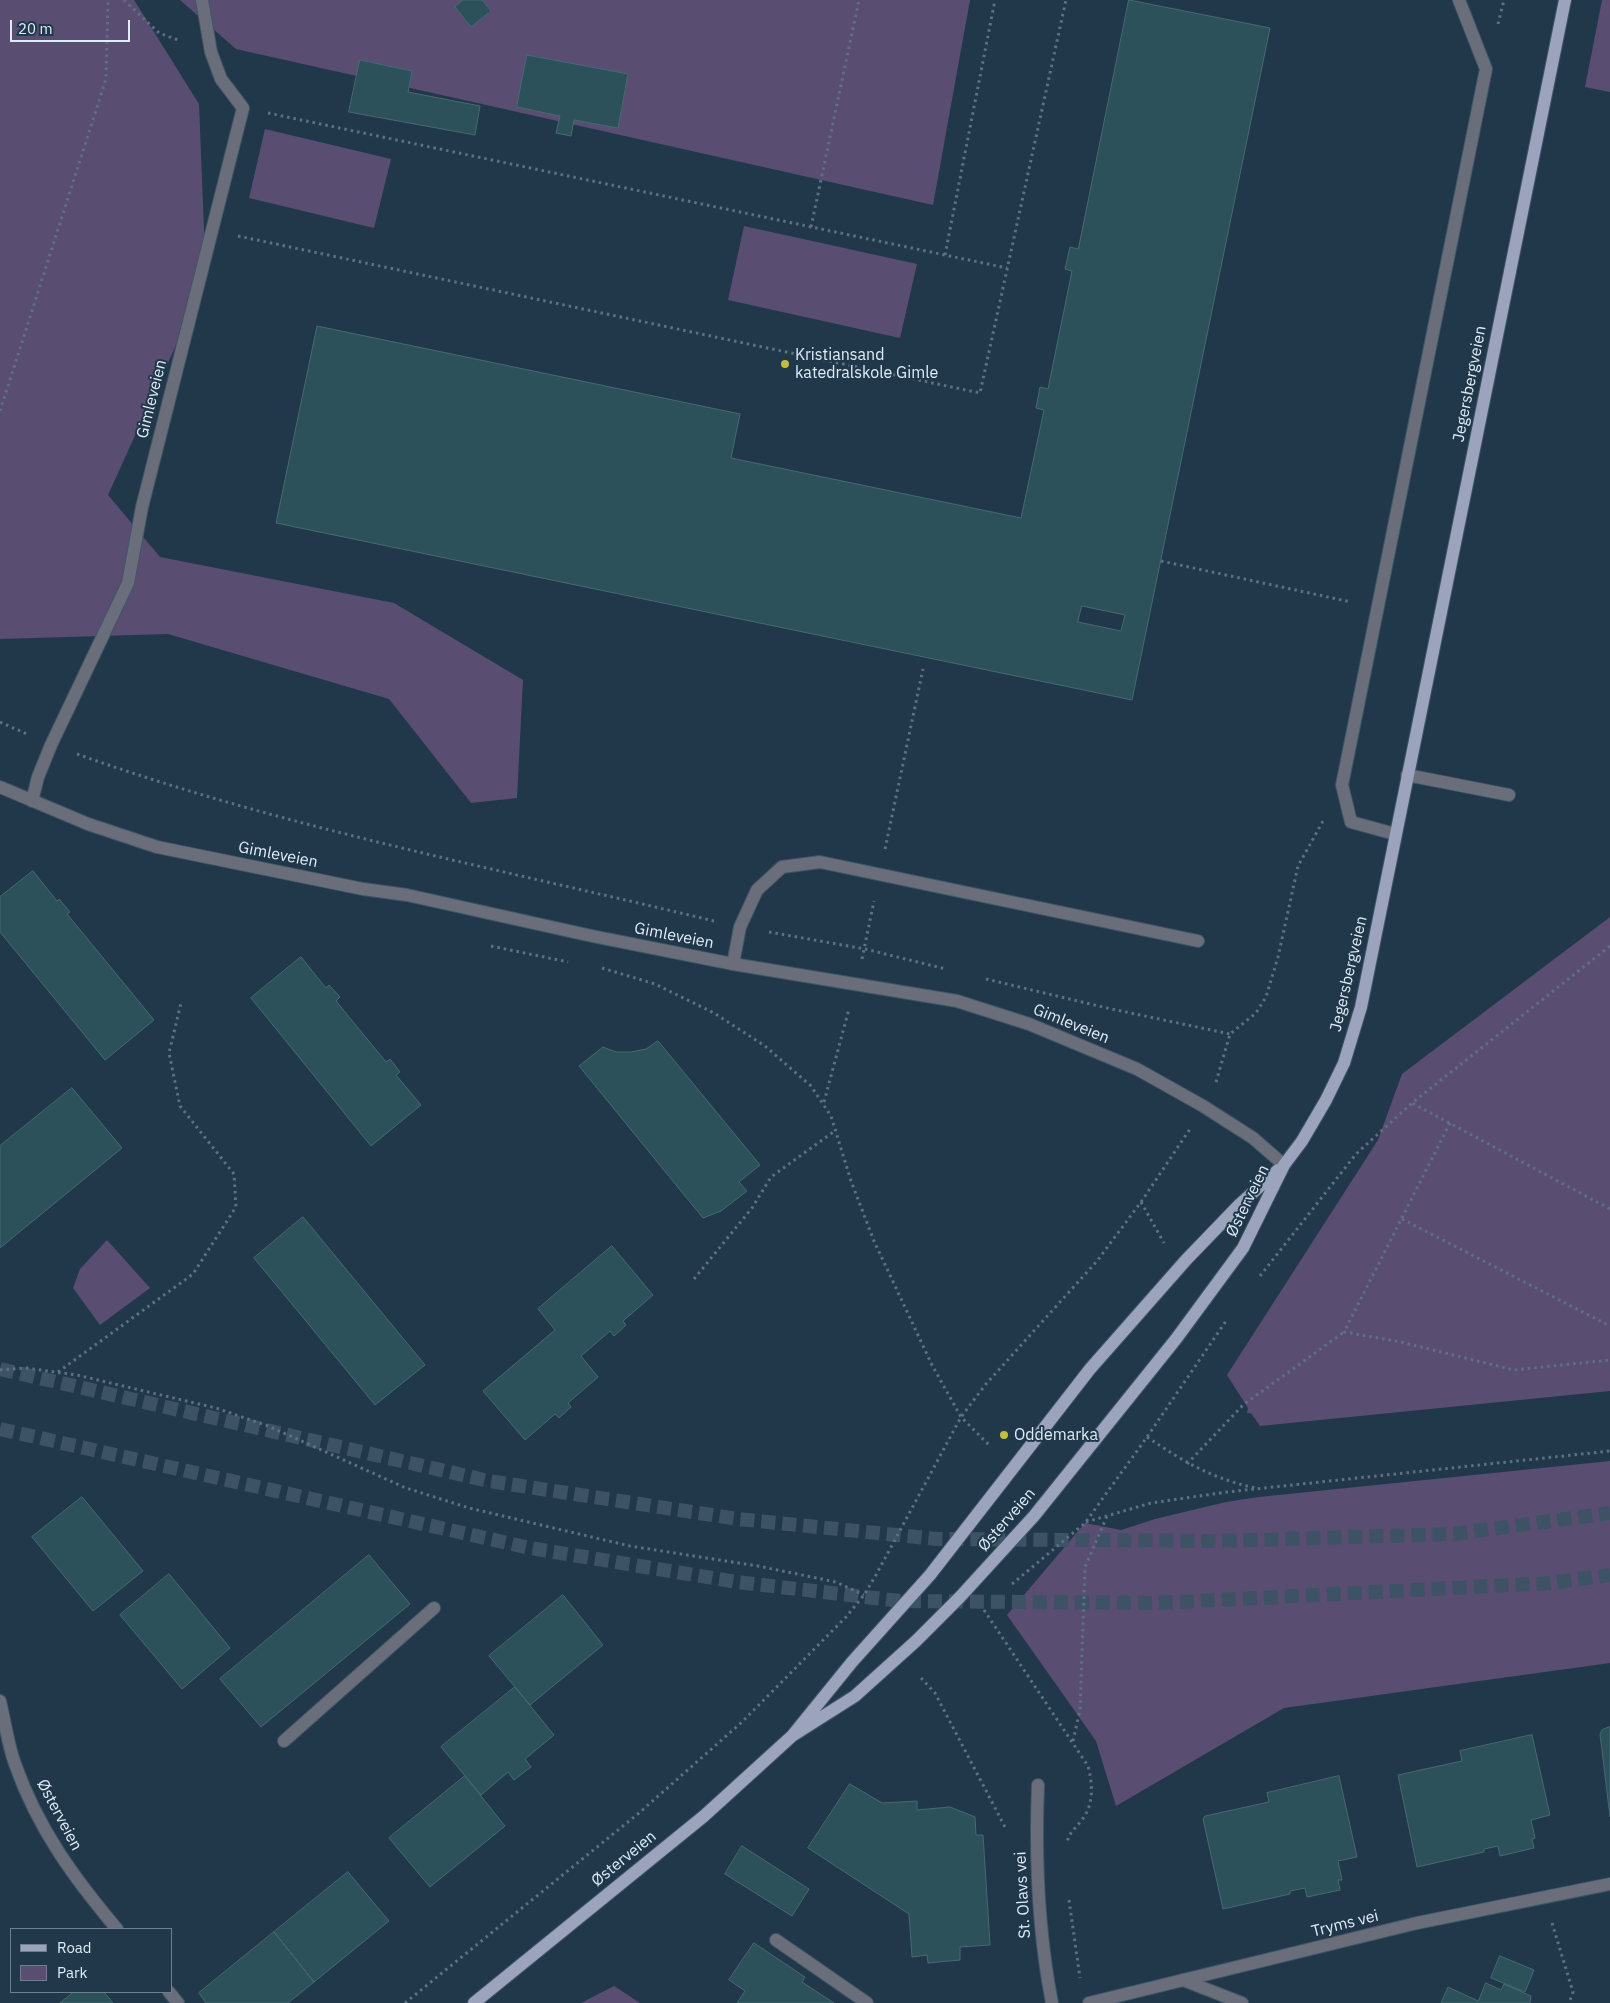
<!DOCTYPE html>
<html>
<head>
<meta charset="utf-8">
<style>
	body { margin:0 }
	#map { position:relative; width:1610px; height:2003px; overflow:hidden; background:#21384b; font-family:"IBM Plex Sans",sans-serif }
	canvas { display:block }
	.legend { position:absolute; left:10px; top:1928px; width:162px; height:65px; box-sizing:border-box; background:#21384b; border:1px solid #6d8090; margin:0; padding:6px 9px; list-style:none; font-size:15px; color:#deecf8 }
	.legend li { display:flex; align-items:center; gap:10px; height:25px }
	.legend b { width:25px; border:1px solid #6d8090 }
	.scale { position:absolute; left:10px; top:20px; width:120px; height:22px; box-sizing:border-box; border:2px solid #deecf8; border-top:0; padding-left:6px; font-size:15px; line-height:18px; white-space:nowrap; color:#deecf8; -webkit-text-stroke:4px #21384b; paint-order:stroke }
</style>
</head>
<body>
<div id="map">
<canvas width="1610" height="2003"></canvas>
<ul class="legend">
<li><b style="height:6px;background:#9ca4bd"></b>Road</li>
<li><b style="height:14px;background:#594d72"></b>Park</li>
</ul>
<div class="scale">20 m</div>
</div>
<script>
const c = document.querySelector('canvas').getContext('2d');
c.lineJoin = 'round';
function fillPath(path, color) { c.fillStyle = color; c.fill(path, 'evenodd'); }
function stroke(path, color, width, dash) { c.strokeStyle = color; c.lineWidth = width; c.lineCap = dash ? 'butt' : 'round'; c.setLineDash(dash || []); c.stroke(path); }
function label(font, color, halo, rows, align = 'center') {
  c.font = font + ' "IBM Plex Sans",sans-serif'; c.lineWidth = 4; c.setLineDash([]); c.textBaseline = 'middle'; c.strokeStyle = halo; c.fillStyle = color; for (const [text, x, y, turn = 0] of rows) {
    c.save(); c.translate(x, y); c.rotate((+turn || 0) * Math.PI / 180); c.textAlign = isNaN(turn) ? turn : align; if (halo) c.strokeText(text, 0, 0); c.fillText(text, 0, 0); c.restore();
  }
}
const green = new Path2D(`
	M0,0H134L199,104L206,279L108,495L160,557L394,603L523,680L517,798L471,803L389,699L168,634L0,639Z
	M180,0H970L933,205L236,49Z
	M1602,0H1610V92L1585,87Z
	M265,129L391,159L374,228L249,198Z
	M744,226L917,264L900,338L728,300Z
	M1610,917V1391L1260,1426L1251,1413H1247L1248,1408L1227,1375L1378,1140L1402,1074Z
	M107,1240L150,1288L100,1325L73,1288L80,1269Z
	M1610,1461V1663L1284,1708L1116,1806L1096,1741L1007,1615L1085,1523L1121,1530L1155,1519L1226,1502L1259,1497Z
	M614,1986L640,2003H581Z`);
const building = new Path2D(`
	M463,0H482L491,11L471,27L455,7Z
	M1129,0L1270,28L1132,700L276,523L317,326L740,414L731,458L1021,518L1044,410L1036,408L1040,387L1048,389L1072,271L1065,269L1070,247L1078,249ZM1082,606L1125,615L1121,631L1078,622Z
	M527,55L628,74L618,128L574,120L571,136L556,133L560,116L517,107Z
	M360,60L412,71L408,92L480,106L475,135L349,112Z
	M33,871L57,901L59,899L70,912L67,914L154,1020L105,1060L0,932V897Z
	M301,957L326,988L329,985L340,997L336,1001L386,1062L390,1059L400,1072L396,1075L421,1105L371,1146L251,998Z
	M658,1041L760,1165L739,1182L747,1191L721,1211L703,1218L579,1066L603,1047L616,1052H631L646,1049Z
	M72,1088L122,1148L0,1248V1146Z
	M303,1217L425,1365L375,1405L254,1258Z
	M612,1246L653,1295L623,1321L626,1325L614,1336L610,1331L581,1356L598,1377L568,1403L571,1407L559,1418L555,1414L525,1440L483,1391L555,1330L538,1309Z
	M82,1497L143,1571L93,1611L32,1537Z
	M369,1555L410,1604L261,1727L220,1679Z
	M169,1574L230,1648L182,1689L120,1615Z
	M563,1595L603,1645L530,1705L489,1656Z
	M515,1687L554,1735L525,1759L531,1767L514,1780L508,1772L481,1795L441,1747Z
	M1610,1727V1817L1600,1734L1602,1730Z
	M1532,1735L1550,1815L1531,1820L1535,1838L1532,1839L1534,1848L1500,1856L1498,1846L1484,1849V1852L1417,1867L1398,1775L1462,1761L1460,1751Z
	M465,1776L505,1826L430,1887L389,1838Z
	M1339,1776L1357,1857L1338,1861L1342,1880H1338L1340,1890L1307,1897L1305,1888L1290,1891V1894L1223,1909L1203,1819L1205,1816L1269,1802L1267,1793Z
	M850,1784L882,1803L917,1801V1810L950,1807L975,1817L976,1835H983L990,1945L960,1947V1960L928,1963L927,1955L912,1957L909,1914L808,1848Z
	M742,1846L809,1889L792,1916L725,1874Z
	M348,1872L389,1921L314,1982L274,1932Z
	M274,1932L314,1982L288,2003H206L199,1993Z
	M754,1943L805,1977L802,1982L834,2003H737L745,1991L729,1980Z
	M1500,1956L1534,1970L1525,1992L1491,1978Z
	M1486,1983L1501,1990L1504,1984L1531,1996L1530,2003H1441L1448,1987L1478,2001Z
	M74,1992H104L113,2003H60Z`);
const trunkTunnel = new Path2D(`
	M0,1369L489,1481L738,1519L937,1539L1218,1541L1454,1534L1610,1513
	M0,1429L530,1548L737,1582L900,1601L1159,1603L1550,1583L1610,1575`);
const path = new Path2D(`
	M124,0L159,33L181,41
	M1498,24L1504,0
	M268,113L1007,268
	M811,227L859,0
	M238,236L980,393L1066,0
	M945,255L995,0
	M0,411L106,79L108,0
	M1161,561L1351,602
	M0,722L27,734
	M77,754C284,828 500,869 714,921
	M885,849L923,669
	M769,932L865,949L946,969
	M491,946L568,962
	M1610,946L1412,1103L1610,1209
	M862,959L874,901
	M602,968L655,984L714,1013L765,1046L811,1086L831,1116L851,1181L874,1241L932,1365L961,1417L990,1446
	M986,979L1107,1008L1230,1034
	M1216,1082L1230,1034L1256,1013L1266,997L1278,957L1298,866L1323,821
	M824,1102L849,1009
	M1450,1123L1344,1332L1401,1342L1514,1370L1610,1360
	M1141,1202L1164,1243
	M1402,1219L1610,1326
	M1260,1276L1356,1154L1412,1103
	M694,1279L752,1208L771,1177L836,1130
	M0,1370L26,1368L77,1375L216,1408L268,1426L406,1488L469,1508L630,1546L758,1566L836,1582L864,1595
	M58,1372L193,1274L236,1207L234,1174L180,1106L169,1053L181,1003
	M1147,1437C1184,1462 1211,1478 1255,1488
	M1187,1464L1243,1405L1344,1332
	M1086,1522L1151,1503L1227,1492L1610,1451
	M1012,1584L1085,1523L1147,1437L1226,1321
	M984,1610L1088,1766C1093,1785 1094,1805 1081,1821C1075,1829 1068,1833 1067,1844
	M921,1678L935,1693L1005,1827
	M1073,1741L1080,1710L1085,1567L1107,1516
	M1069,1900L1080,1978
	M1552,1923L1573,1992L1569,2003
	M405,2003L639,1813L742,1722L846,1617L864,1595L876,1575L961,1417L986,1384L1097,1261L1141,1202L1190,1129`);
const service = new Path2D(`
	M1407,775L1509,795
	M32,801L38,777L51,745L128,583L142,507L243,108L221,79L211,52L202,0
	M1395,834L1351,822L1342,785L1486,69L1459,0
	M733,964L740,927L757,890L782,867L820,862L1198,941
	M284,1741L434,1608
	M776,1940L867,2003
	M1183,1980L1242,2003`);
const minor = new Path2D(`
	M0,1701C5,1722 8,1745 15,1764C38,1829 74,1878 117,1929
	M1038,1785C1035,1859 1038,1931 1052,2003
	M169,1992L178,2003
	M1089,2003L1417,1923L1610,1884`);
const tertiary = new Path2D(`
	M0,787L88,824L157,847L363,889L407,895L592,936L733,964L957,1001L1029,1024L1137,1069L1203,1106L1253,1138L1284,1165`);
const primary = new Path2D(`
	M792,1736L855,1696L916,1641L960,1597L1034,1516L1176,1339L1243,1248L1284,1165L1302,1141L1326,1100L1344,1063L1361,1007L1565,0
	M474,2003L704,1816L792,1736L852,1662L930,1575L1090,1369L1186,1260L1239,1205L1278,1170`);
const markers = [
	[785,364,5,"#c2bd3f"],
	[1004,1435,5,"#c2bd3f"]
];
const poiNames = [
	["Kristiansand",795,355],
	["katedralskole Gimle",795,373],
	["Oddemarka",1014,1435]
];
const streetNames = [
	["Jegersbergveien",1470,384,-79],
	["Gimleveien",152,399,-76],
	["Gimleveien",278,855,11],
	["Gimleveien",674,936,11],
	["Jegersbergveien",1349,974,-77],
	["Gimleveien",1071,1024,22],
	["Østerveien",1248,1201,-64],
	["Østerveien",1007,1520,-49],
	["Østerveien",59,1815,62],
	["Østerveien",624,1859,-39],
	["St. Olavs vei",1023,1895,-93],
	["Tryms vei",1345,1924,-14]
];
fillPath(green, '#594d72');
fillPath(building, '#2d515a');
stroke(building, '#456a73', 1);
stroke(trunkTunnel, '#3d5365', 14, [14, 7]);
stroke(service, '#3f5567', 14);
stroke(minor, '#3f5567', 14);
stroke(tertiary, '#3f5567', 14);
stroke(primary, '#3f5567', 14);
stroke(path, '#5d7182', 3, [2.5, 4]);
stroke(service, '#6a6e7a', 12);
stroke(minor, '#6a6e7a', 12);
stroke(tertiary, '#6a6e7a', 12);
stroke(primary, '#9ca4bd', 12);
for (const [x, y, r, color] of markers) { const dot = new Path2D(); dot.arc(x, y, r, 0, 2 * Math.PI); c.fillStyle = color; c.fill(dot); stroke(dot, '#21384b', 2); }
label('16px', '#deecf8', '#21384b', poiNames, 'left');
label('16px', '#deecf8', '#21384b', streetNames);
</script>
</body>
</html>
